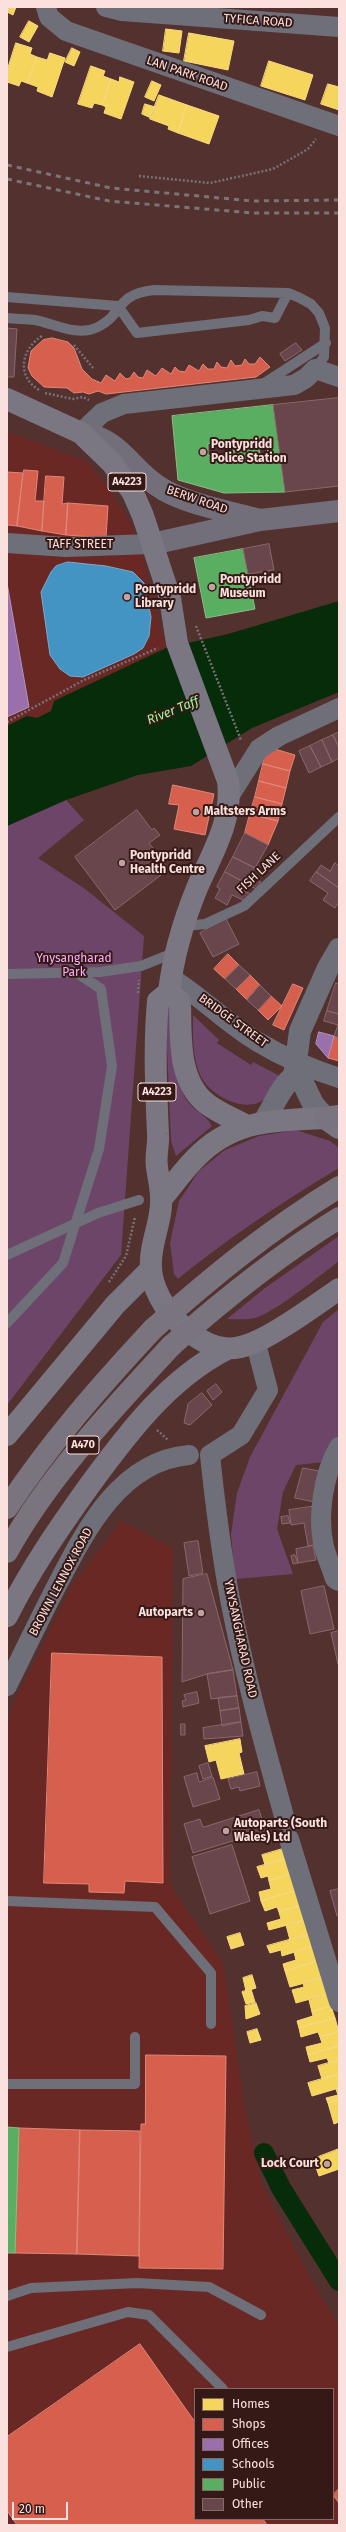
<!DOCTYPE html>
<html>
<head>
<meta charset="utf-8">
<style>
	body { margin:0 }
	#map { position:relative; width:346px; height:2532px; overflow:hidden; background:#53312f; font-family:"Fira Sans",sans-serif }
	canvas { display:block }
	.frame { position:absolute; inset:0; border:8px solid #fae1de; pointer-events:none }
	.legend { position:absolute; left:194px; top:2388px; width:140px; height:132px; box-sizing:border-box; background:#351916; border:1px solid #846966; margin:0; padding:5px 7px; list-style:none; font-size:12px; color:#fae1de }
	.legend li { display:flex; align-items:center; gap:8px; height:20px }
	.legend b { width:20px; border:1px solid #846966 }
	.scale { position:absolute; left:12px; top:2502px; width:56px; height:18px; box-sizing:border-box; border:2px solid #fae1de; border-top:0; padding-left:5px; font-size:12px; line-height:14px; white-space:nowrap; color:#fae1de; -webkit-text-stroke:3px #351916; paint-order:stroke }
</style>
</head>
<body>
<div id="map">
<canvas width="346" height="2532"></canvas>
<div class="frame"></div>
<ul class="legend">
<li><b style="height:11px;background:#f6d55c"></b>Homes</li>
<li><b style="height:11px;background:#d6604d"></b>Shops</li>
<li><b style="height:11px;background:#9970ab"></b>Offices</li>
<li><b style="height:11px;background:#4393c3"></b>Schools</li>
<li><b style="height:11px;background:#5aae61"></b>Public</li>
<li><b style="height:11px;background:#69464b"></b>Other</li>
</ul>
<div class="scale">20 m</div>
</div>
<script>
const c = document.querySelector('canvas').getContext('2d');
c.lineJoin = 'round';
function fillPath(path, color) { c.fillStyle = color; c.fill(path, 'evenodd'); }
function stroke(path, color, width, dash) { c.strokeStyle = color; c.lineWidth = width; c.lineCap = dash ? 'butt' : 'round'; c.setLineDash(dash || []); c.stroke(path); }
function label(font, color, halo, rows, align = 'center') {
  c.font = font + ' "Fira Sans",sans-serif'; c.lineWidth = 4; c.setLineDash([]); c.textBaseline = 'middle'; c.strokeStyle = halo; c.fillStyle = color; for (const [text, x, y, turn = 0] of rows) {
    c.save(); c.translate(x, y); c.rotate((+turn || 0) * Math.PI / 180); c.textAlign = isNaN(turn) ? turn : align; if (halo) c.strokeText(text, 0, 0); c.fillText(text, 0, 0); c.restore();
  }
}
const built = new Path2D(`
	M7,432L85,460L106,484L130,522L143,557L166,648L54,701L51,711L37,718L27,716L7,726Z
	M121,1521L173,1548L170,1884L223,1963L245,2107L262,2184L310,2277L339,2326V2525H7V1725L14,1702L73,1584ZM195,2389H333V2519H195Z`);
const green = new Path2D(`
	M66,800L84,820L38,858L85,889L144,936L121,1255L7,1405V826Z
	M165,1002H170C172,1035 170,1070 186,1099C192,1110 207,1115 212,1126L176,1156L171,1141Z
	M193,1015L219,1040L217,1043L251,1065L253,1062L280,1076C276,1083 272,1092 267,1097C247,1117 206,1094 199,1072C192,1053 193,1034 193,1015Z
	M296,1130L330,1141L339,1148V1168C281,1203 231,1236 178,1279L174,1274L170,1243L179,1201L199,1171L225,1150L259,1136Z
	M339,1236V1261C322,1274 274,1313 255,1318C247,1320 236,1319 227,1319L265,1288Z
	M339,1309V1435L325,1462L296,1465L283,1492L277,1529L293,1574L235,1579L231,1534L237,1493L250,1457L323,1322Z`);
const water = new Path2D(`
	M339,601V692L252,728L191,766L138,775L66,800L7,826V726L27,716L37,718L51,711L54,701L166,648L228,634Z`);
const homes = new Path2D(`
	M7,7H16L13,15L7,12Z
	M29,21L38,26L29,42L20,37Z
	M166,29L182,31L179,53L163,51Z
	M189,33L234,41L228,70L184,61Z
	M16,43L32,48L30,54L37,57L27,83L21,81L19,86L7,82V71Z
	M72,48L80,52L74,66L65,62Z
	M50,53L65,58L52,97L37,91L38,87L27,83L37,57L47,60Z
	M269,61L313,75L305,100L261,86Z
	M91,66L105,71L103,76L111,79L102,105L94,103L92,108L78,104Z
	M120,77L134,82L121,119L104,113L106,107L102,105L111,79L119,82Z
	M152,81L161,85L154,101L145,97Z
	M328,84L339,87V110L321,104Z
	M159,95L187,105L178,133L168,129L169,126L150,119Z
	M145,104L155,107L151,118L142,114Z
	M187,105L219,116L209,144L178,133Z
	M240,1739L242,1752L239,1753L244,1774L221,1779L216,1760L209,1762L205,1746Z
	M286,1848L289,1858L265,1865L262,1855Z
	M289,1858L293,1873L269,1881L268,1876L261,1878L257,1867Z
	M293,1873L298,1890L261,1901L259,1892L271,1889L269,1881Z
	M298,1890L302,1905L279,1912L277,1907L265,1911L261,1901Z
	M302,1905L306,1920L269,1930L267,1923L281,1919L279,1912Z
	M306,1920L310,1934L290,1940L286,1925Z
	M240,1933L244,1945L231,1949L227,1937Z
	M310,1934L314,1946L282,1956L281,1950L270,1953L267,1946Z
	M314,1946L318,1961L285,1971L283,1964L296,1960L294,1952Z
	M318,1961L323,1978L290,1987L285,1971Z
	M252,1975L256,1988L246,1991L243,1978Z
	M323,1978L328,1994L296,2003L292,1990L304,1987L303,1983Z
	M251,1989L255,2002L246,2004L242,1992Z
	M328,1994L331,2006L312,2012L309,2000Z
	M256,2003L260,2014L246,2019L245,2006Z
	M331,2006L335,2018L299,2028L297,2021L313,2016L312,2012Z
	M335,2018L339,2032L320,2037L318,2032L301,2037L299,2028Z
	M257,2029L261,2040L250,2043L247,2032Z
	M339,2032V2046L308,2055L306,2047L322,2043L320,2037Z
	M339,2046V2060L329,2063L327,2058L310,2062L308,2055Z
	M339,2060V2074L322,2079L318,2066Z
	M339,2074V2088L312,2096L308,2083Z
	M339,2088V2100L328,2103L326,2098L338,2095L336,2089Z
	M339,2100V2122L334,2124L328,2103Z
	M339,2149V2169L319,2176L313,2159Z`);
const shops = new Path2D(`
	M52,338L68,342L74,348L82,369L92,379L101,383L106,375L115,381L120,373L126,379L130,378L134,372L138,377L143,378L147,370L156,376L162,368L171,374L175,367L179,371L185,372L189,365L199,371L203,364L208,369H214L217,362L221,367L227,368L231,360L235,366L242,365L245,359L249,364H255L260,357L270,367L256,377L106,394L98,391L89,394L83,392L74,393L67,388L44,387L32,376L28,368L31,351L43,340Z
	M24,470L38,471L35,501H44L42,531L17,526Z
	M7,472L23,473L17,526L7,525Z
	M46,476L64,477L62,504L68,503L66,535L42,531Z
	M68,503L108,506L106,538L66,535Z
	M268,747L295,755L290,771L263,764Z
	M263,764L290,771L286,788L259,781Z
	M259,781L286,788L282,804L255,797Z
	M173,785L214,794L205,835L174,829L179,805L169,804Z
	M255,797L282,804L278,821L250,814Z
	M250,814L278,821L268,845L245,833Z
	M228,954L239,965L225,979L214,969Z
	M250,975L260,985L247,1000L236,989Z
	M293,984L303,988L284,1030L273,1025Z
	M271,996L282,1006L268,1020L258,1010Z
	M334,1036L339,1038V1061L328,1058Z
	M52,1653L162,1657L163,1883L125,1881L124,1893L89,1892V1884L44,1883Z
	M146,2055L226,2056L223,2269L139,2268L141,2124H145Z
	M19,2128L80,2130L77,2254L15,2253Z
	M80,2130L140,2131L139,2256L77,2254Z
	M140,2344L195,2422V2519H263L267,2525H17L7,2511V2437Z
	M338,2490L339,2492V2503L333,2495Z`);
const offices = new Path2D(`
	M7,583L29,707L7,717Z
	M319,1032L334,1036L328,1058L316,1044Z`);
const schools = new Path2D(`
	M68,562L106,566L133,572L144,583L151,617L149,636L143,648L134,654L83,677L70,676L60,669L50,655L41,592L51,572L56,566Z`);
const public = new Path2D(`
	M273,405L285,492L224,493L178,480L172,416ZM267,437L268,457L260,458L259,438ZM232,441L234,457L227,460L208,455V444Z
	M243,549L255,609L206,618L194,558Z
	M7,2127L19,2128L15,2253H7Z`);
const canal = new Path2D(`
	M264,2153L281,2188L339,2281`);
const building = new Path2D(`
	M7,328L17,329L14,377H7Z
	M296,343L302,350L285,361L280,354Z
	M339,398V486L285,492L273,405Z
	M269,544L274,570L248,574L243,549Z
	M339,732V748L333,735Z
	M333,735L339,748V758L332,762L322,740Z
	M322,740L332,762L321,767L310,746Z
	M310,746L321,767L309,773L299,751Z
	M137,810L152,830L154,828L160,835L149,843L169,869L115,910L75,857Z
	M245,833L268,845L255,868L233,857Z
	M233,857L255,868L250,876L261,882L256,889L225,872Z
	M335,863L339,866V888L316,872L321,865L330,871Z
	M225,872L246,883L242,890L251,894L245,901L232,895L227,905L215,898L220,889L217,887Z
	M316,872L339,888V902L335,908L323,900L328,893L310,881Z
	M226,919L239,944L213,957L200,933Z
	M239,965L250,975L236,989L225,979Z
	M336,983L339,984V1014L327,1011Z
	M260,985L271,996L258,1010L247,1000Z
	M327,1011L339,1014V1038L334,1036L338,1025L324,1021Z
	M216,1384L222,1392L213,1400L207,1391Z
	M202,1393L212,1405L190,1425L184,1423L188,1404Z
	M303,1468L325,1472L319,1503L295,1498Z
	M317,1506L323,1543L308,1546L304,1523L291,1525L289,1510Z
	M288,1516L290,1523L282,1524L281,1517Z
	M198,1541L203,1573L189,1576L184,1543Z
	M313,1546L316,1560L298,1563L296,1549Z
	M295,1555L298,1563L293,1564L291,1556Z
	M207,1574L233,1670L207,1674L182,1682L183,1579Z
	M324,1586L334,1629L310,1634L301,1591Z
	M339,1631V1664H338L331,1633Z
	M233,1670L237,1696L211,1699L207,1674Z
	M197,1692L199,1703L183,1707L182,1701L186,1700L184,1695Z
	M237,1696L239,1708L220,1711L218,1698Z
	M239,1708L241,1722L222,1726L220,1711Z
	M241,1722L243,1736L204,1739L203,1728Z
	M181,1724H185V1735H181Z
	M208,1763L212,1776L203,1779L199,1766Z
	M257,1772L260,1786L240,1791L239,1787L231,1789L228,1779Z
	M197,1773L199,1782L213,1777L220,1799L193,1807L184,1777Z
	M259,1810L267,1835L251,1840L249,1836L193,1853L184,1824L200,1819L203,1827Z
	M232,1845L250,1901L210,1914L192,1857Z
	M339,1889V1916H337L330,1891Z`);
const path = new Path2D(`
	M139,176L210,183L273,169L308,149L316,139
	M74,345L93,368
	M39,390C16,376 21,349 42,336
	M45,393L73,399L83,397L89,400
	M196,626L241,740
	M7,722L84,680L158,648
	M138,993L139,980
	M109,1282L126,1256L135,1217
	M157,1430L168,1440`);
const service = new Path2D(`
	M7,297L118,306
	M118,306L137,333L249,320L262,316L275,318L288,293
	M7,318C16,319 26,319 35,320C55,324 77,337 98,327C123,315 115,294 154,290L288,293L298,297L311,304L319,313L325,328L324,357L315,369
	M263,384L326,343
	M185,926L205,924L244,906L339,817
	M7,974L100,972L141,966L176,952
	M7,1255L98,1213L139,1200
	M7,1323L63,1263L99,1149L112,1066L101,989L74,971
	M7,1901L155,1907L211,1973V2024
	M7,2084H135V2037
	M7,2296L31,2288L137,2283L209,2287L261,2315
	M7,2347L128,2312L149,2315L223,2389`);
const minor = new Path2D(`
	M46,7L49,17L66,31L339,126
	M106,7L122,11L339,27
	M81,433L102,413L124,404L294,385L306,378L315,369L339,377
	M7,543L66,547L152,544
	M230,795L259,749L279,736L339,708
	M171,978C202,997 227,1024 258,1042C283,1057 311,1069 339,1078
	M256,1344L268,1390L241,1435L210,1455C215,1503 221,1551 230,1599C244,1673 265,1747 285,1820
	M339,1447C323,1475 317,1516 324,1547C327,1558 332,1569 335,1579L339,1581
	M7,1686C23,1654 38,1622 54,1591C83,1535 118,1461 189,1455
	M289,1839L339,2002`);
const tertiary = new Path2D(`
	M294,1076L303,1083L313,1104L325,1118
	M264,1121C274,1106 280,1087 294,1076L300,1031L328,968L339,949`);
const secondary = new Path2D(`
	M81,433C123,439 131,472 164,490C191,505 231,512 260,520
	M152,544L260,520L339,511`);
const primary = new Path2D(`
	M7,399L81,433L112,463L133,493L143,516L170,598L177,643L228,781C233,821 212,853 197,888C184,920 173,957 169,992
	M169,992L158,1001C154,1045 156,1089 158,1134C159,1145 155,1156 157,1167C158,1177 161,1187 161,1197C163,1220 149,1244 151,1268C152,1288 165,1310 179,1323C217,1359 241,1353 281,1328C301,1316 320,1302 339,1289
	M169,992L180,1002C181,1035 177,1081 207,1104C219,1113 234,1119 247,1126
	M162,1198C175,1183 187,1165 202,1152C238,1119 279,1120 325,1118L339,1128
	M7,1435L115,1305L151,1269
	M7,1616C30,1570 59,1528 89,1486C127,1434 168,1379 227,1349`);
const trunk = new Path2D(`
	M325,1118L339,1116
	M7,1508C50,1443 100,1386 153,1329
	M7,1552C49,1476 112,1410 171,1346`);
const rail = new Path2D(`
	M7,165L111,188L253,201L339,200
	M7,179L109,201L253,213H339`);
const trunkBridge = new Path2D(`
	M153,1329C214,1275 269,1230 339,1187
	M171,1346C224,1299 279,1255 339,1218`);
const markers = [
	[203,452,4,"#c0a3a1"],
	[212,587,4,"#c0a3a1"],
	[127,597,4,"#c0a3a1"],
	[196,812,4,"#c0a3a1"],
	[122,863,4,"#c0a3a1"],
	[201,1613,4,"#c0a3a1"],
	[226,1831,4,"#c0a3a1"],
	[327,2164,4,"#c0a3a1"]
];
const shields = [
	[127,482,38],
	[157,1092,38],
	[83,1445,32]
];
const shieldNames = [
	["A4223",127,482],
	["A4223",157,1092],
	["A470",83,1445]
];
const streetNames = [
	["TYFICA ROAD",258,21,4],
	["LAN PARK ROAD",187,74,19],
	["BERW ROAD",197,500,19],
	["TAFF STREET",80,545],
	["FISH LANE",259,873,-43],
	["BRIDGE STREET",233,1021,36],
	["BROWN LENNOX ROAD",61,1582,-62],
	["YNYSANGHARAD ROAD",240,1639,78]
];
const poiNames = [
	["Pontypridd",211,445],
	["Police Station",211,459],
	["Pontypridd",220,580],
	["Museum",220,594],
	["Pontypridd",135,590],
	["Library",135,604],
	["Maltsters Arms",204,812],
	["Pontypridd",130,856],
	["Health Centre",130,870],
	["Autoparts",193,1613,"right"],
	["Autoparts (South",234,1824],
	["Wales) Ltd",234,1838],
	["Lock Court",319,2164,"right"]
];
const parkNames = [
	["Ynysangharad",74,959],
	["Park",74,973]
];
const waterNames = [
	["River Taff",173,711,-22]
];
fillPath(built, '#6a2825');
fillPath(green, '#6d4569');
fillPath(water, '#072c09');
fillPath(homes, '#f6d55c');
stroke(homes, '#f7d983', 1);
fillPath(shops, '#d6604d');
stroke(shops, '#e18778', 1);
fillPath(offices, '#9970ab');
stroke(offices, '#b692ba', 1);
fillPath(schools, '#4393c3');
stroke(schools, '#7aaacb', 1);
fillPath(public, '#5aae61');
stroke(public, '#8abd86', 1);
stroke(canal, '#072c09', 20);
fillPath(building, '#69464b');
stroke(building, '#87696c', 1);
stroke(path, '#787076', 2.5, [2, 2]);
stroke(service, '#6f6f79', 10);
stroke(minor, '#6f6f79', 20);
stroke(tertiary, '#6f6f79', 22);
stroke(secondary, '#726f7a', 22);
stroke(primary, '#7a7783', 22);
stroke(trunk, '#7a747e', 22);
stroke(rail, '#7b7479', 3, [5, 5]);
stroke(trunkBridge, '#7a747e', 22);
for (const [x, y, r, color] of markers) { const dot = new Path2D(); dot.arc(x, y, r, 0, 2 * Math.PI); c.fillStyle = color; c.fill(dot); stroke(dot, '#351916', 1.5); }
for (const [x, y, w] of shields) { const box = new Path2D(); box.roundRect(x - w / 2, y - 9, w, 18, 3); c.fillStyle = '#351916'; c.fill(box); stroke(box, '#fae1de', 1); }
label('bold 11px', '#fae1de', null, shieldNames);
label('12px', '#fae1de', '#351916', streetNames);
label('bold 12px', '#fae1de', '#351916', poiNames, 'left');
label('12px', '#faaefc', '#351916', parkNames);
label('italic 13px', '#91fd9b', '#351916', waterNames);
</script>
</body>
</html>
